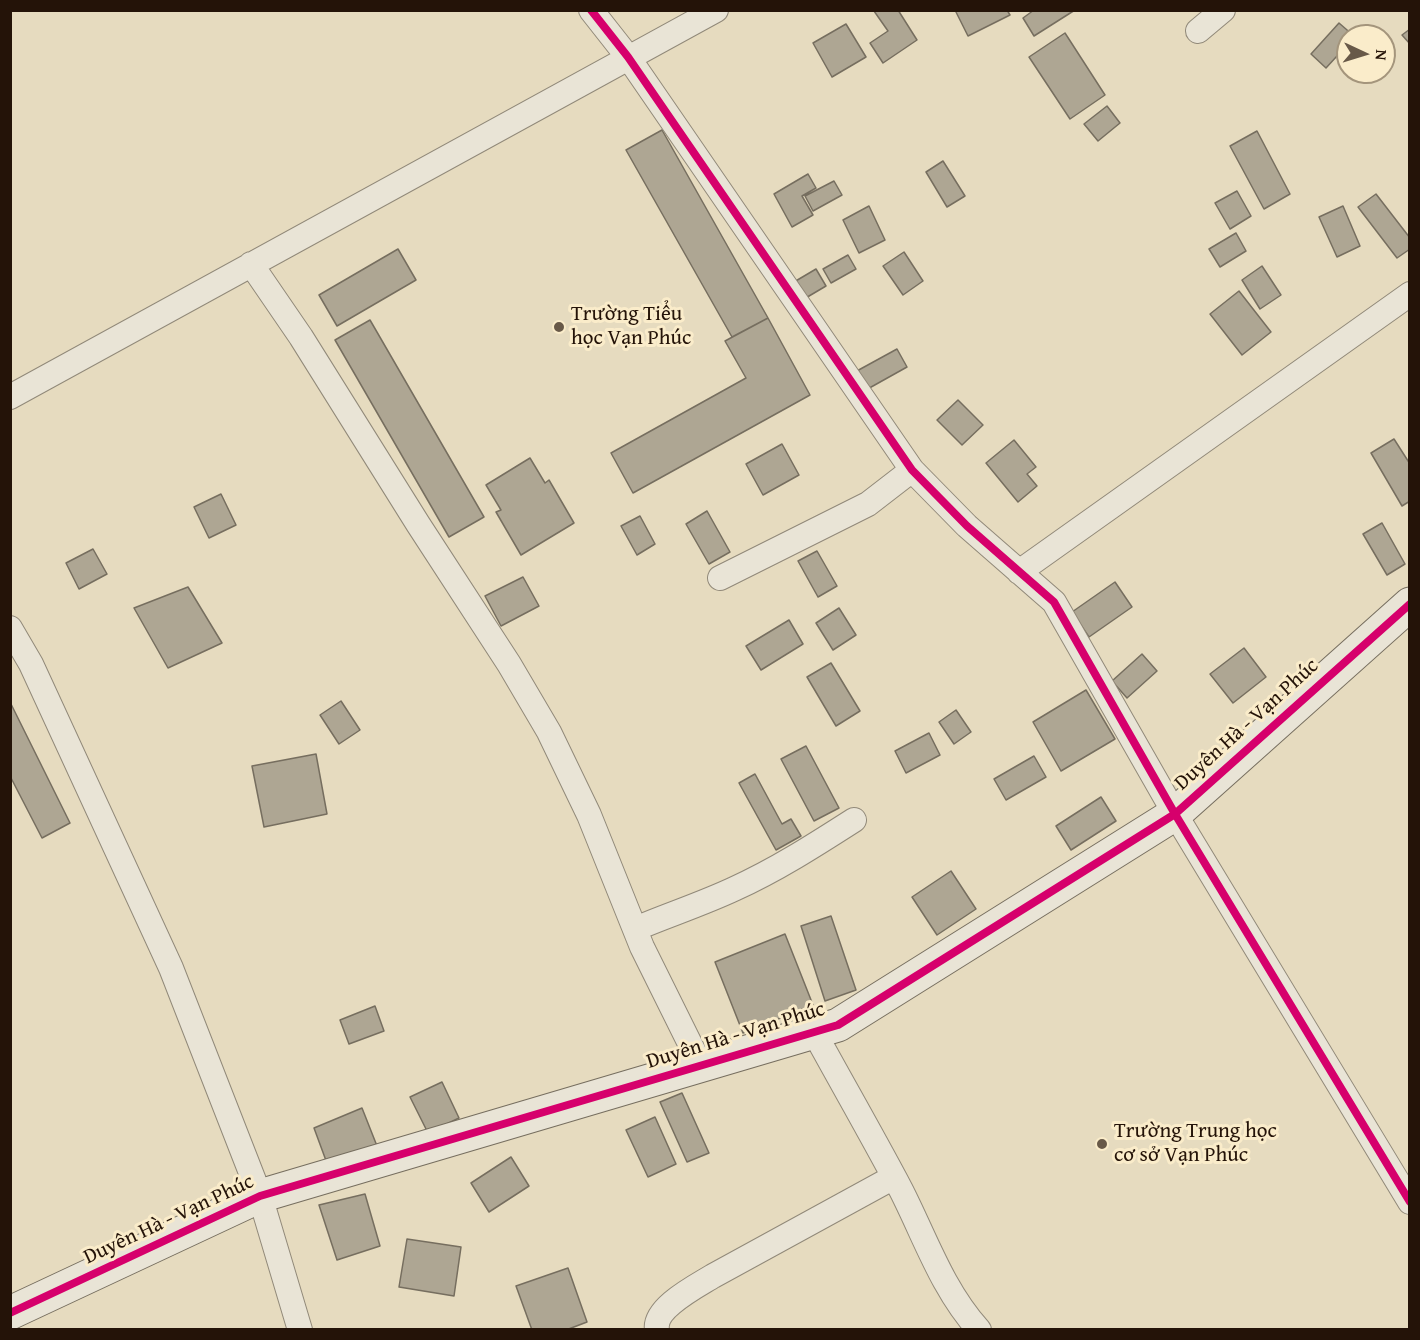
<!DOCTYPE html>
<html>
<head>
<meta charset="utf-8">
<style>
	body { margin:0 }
	#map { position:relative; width:1420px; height:1340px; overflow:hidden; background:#e6dbbf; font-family:"Gentium Book Plus",serif }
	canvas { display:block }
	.frame { position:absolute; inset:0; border:12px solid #241308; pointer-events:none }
	.north { position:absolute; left:1336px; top:24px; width:60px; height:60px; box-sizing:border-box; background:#faecca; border:2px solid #a4957c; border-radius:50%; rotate:94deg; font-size:16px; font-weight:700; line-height:24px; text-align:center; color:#241308 }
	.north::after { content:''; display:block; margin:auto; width:21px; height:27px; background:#685948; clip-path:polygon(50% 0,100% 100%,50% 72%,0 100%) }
</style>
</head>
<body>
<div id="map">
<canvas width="1420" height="1340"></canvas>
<div class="frame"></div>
<div class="north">N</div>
</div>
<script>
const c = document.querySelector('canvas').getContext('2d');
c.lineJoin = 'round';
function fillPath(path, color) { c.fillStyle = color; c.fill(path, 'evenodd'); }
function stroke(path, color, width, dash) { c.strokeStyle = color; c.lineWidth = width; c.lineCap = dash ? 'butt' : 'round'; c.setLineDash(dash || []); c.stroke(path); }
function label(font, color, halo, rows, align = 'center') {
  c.font = font + ' "Gentium Book Plus",serif'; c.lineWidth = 6; c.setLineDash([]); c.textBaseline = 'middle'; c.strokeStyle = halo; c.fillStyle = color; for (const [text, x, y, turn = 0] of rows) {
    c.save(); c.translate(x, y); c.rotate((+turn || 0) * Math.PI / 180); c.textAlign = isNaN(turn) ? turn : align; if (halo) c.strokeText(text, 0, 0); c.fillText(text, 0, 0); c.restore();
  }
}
const building = new Path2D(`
	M898,10L917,40L883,63L870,43L888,31L874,11Z
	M955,10H1007L1010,15L968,36Z
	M1034,10H1075L1034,36L1023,18Z
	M1339,23L1354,36H1348V44L1326,68L1311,54Z
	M846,24L866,57L832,77L813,43Z
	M1410,29V44L1402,35Z
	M1065,33L1105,95L1070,119L1029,57Z
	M1107,106L1120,123L1098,141L1084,124Z
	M662,130L768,318L732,337L626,150Z
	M1257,131L1290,194L1264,209L1230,146Z
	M943,161L965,196L947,207L926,172Z
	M808,174L816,188L802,196L813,215L792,227L774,194Z
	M834,181L842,195L813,211L805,196Z
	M1237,191L1251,216L1230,229L1215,203Z
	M1376,194L1410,238V249L1397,258L1358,207Z
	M869,206L885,240L859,253L843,220Z
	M1343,206L1360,246L1337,257L1319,217Z
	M1236,233L1246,251L1220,267L1209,249Z
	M398,249L416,280L337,326L319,295Z
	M904,252L923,281L903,295L883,266Z
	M848,255L856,269L831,283L823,269Z
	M1262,266L1281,295L1260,309L1242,280Z
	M816,269L826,286L804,299L794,282Z
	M1239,291L1271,332L1242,355L1210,314Z
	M768,318L810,395L633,493L611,453L746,378L725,341Z
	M370,320L484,517L449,537L335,340Z
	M897,349L907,367L864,391L855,372Z
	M958,400L983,425L962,445L937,420Z
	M1394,439L1410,464V501L1402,506L1371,453Z
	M1014,440L1036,467L1027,474L1037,486L1018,502L986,463Z
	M782,444L799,475L763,495L746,464Z
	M530,458L545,483L549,480L574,523L521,555L496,512L501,510L486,485Z
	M221,494L236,525L209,538L194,507Z
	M707,511L730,552L709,564L686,524Z
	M640,516L655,544L637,555L621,526Z
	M1382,523L1405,564L1387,575L1363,534Z
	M93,549L107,574L79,589L66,563Z
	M817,551L837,586L818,597L798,561Z
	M523,577L539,606L501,626L485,596Z
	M1115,582L1132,607L1089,637L1072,612Z
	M188,587L222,643L168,668L134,608Z
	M839,608L856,635L833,650L816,623Z
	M789,620L803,644L761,670L746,646Z
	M1244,648L1266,677L1233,703L1210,674Z
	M1142,654L1157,671L1127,698L1112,681Z
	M831,663L860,711L836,726L807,677Z
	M1086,690L1115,739L1061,771L1033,722Z
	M341,701L360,730L339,744L320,715Z
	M10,702L70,823L42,838L10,776Z
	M956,710L971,732L954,744L939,722Z
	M929,733L940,755L906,773L895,751Z
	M806,746L839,808L814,821L781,759Z
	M316,754L327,814L264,827L252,766Z
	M1034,756L1046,777L1006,800L994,779Z
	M755,774L782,824L791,819L801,836L776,850L739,783Z
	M1101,797L1116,821L1071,850L1056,826Z
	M951,871L976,909L937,935L912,897Z
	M831,916L856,990L825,1001L801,926Z
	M785,934L813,1005L743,1033L715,962Z
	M375,1006L384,1031L349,1044L340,1020Z
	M442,1082L459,1118L428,1133L410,1097Z
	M682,1093L709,1153L687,1162L660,1102Z
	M362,1108L377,1146L328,1166L314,1128Z
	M655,1117L676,1164L648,1177L626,1130Z
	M511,1157L529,1186L489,1212L471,1183Z
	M365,1194L380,1246L337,1260L319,1205Z
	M407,1239L461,1247L454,1296L399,1287Z
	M568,1268L587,1322L566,1330H532L516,1286Z`);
const street = new Path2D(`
	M591,10L628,57L912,470L967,526L1054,602L1175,814L1410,1202
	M1198,31L1223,10
	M251,264L301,337L418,524L509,664L549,732L589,815L642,947L701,1066
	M10,397L716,10
	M1019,572L1410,294
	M720,578L868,504L912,470
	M10,628L31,664L171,968L260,1196L300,1330
	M635,929C668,915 702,904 734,889C776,870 815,845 854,820
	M814,1032C843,1085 873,1137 901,1190C925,1237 942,1289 979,1330
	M657,1330C653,1308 697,1286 713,1276L894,1177`);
const secondary = new Path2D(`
	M10,1313L260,1196L838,1025L1175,814L1410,604`);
const cycleway = new Path2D(`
	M591,10L628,57L912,470L967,526L1054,602L1175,814L1410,1202
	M10,1313L260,1196L838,1025L1175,814L1410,604`);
const markers = [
	[559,327,6,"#685948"],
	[1102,1144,6,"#685948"]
];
const poiNames = [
	["Trường Tiểu",571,315],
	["học Vạn Phúc",571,339],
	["Trường Trung học",1114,1132],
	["cơ sở Vạn Phúc",1114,1156]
];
const streetNames = [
	["Duyên Hà - Vạn Phúc",1247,725,-42],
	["Duyên Hà - Vạn Phúc",736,1036,-17],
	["Duyên Hà - Vạn Phúc",169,1220,-25]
];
fillPath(building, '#aea693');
stroke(building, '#766e5f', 1.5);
stroke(street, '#918979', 26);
stroke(secondary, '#766e5f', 35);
stroke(street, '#e9e4d6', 24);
stroke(secondary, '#e9e4d6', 33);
stroke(cycleway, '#d6006c', 8);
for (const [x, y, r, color] of markers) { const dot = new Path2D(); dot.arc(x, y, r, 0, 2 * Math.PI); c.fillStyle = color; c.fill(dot); stroke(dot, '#faecca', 2); }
label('21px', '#241308', '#faecca', poiNames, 'left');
label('21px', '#241308', '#faecca', streetNames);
</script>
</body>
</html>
